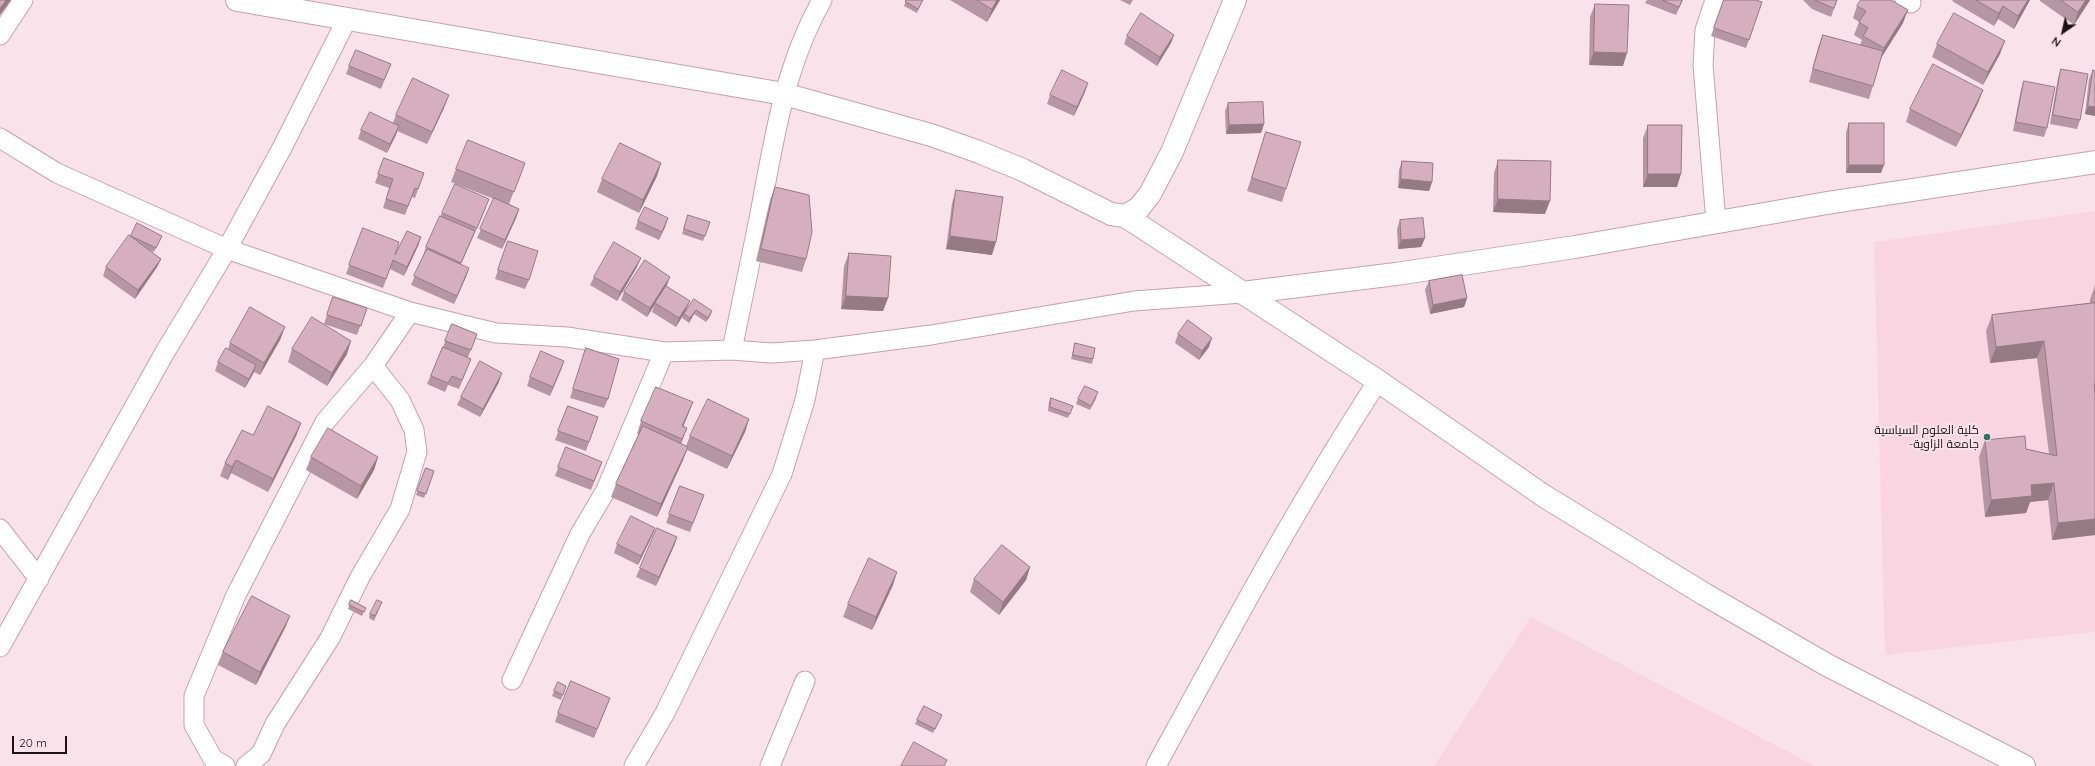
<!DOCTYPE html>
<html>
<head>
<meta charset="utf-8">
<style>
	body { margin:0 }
	#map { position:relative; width:2095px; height:766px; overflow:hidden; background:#fae2eb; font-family:Quicksand,sans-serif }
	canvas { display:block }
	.north { position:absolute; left:2043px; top:12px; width:40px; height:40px; -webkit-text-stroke:3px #fae2eb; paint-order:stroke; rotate:214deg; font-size:11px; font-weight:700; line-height:16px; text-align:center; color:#1e1116 }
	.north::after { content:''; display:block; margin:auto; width:14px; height:18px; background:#1e1116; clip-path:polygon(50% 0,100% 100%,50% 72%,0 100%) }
	.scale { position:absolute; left:12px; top:736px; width:55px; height:18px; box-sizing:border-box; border:2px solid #1e1116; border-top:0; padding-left:5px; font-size:12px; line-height:14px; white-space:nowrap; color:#1e1116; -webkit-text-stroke:3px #fae2eb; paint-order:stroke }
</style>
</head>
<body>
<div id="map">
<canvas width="2095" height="766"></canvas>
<div class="north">N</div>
<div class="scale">20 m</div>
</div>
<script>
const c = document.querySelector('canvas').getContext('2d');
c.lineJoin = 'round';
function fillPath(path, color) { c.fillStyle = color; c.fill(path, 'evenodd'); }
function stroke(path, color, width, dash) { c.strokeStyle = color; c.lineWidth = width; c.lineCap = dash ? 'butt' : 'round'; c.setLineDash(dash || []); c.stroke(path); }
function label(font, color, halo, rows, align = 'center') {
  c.font = font + ' Quicksand,Cairo,sans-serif'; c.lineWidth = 4; c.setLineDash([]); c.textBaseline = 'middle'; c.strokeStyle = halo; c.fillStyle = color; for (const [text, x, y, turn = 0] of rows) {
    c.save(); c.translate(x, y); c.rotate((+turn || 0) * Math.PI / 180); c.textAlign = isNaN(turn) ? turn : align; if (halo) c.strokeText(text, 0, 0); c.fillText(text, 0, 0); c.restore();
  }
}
const built = new Path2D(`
	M2095,211V632L1885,655L1874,242Z
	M1531,617L1815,766H1434Z`);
const street = new Path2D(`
	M1715,0L1705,30L1703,65L1716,222
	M1905,0L1911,3
	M0,35L23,0
	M0,138L57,173L227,249L410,312L496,333L567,337L664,352L732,350L771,353L815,350L931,335L1134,301L1242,293
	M732,350C741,305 751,259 760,214C774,139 784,68 822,0
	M0,529L39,579
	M0,647L165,352L227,249L282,148L347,19
	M512,680L580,534L606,490L664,352
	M225,766L213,759L194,725V696L236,595L325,422L373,366L410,312
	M246,766L261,754L275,724L330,638L360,577L400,509L417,452L414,430L400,400L373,366
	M634,766L665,713L782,474L805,400L815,350
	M770,766L805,681
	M1156,766C1227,636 1297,505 1378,381`);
const secondary = new Path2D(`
	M237,0L784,94L931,135L979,152L1023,170L1111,214L1125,216L1139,208L1150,194L1172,152L1235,0
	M1125,216L1378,381L1544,496L1704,594L1827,665L2024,766
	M1242,293L1396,274L1575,247L1827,203L2095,162`);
const wall = new Path2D(`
	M906,0H923L917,13L904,6Z
	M950,0H1000L987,22Z
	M1120,0H1133L1130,5Z
	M1647,0H1683L1676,15L1645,3Z
	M1724,0L1762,2L1746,48L1711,36Z
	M1803,0H1837L1831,17L1812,9Z
	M1953,0H2030L2014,29L1998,19L1994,26L1952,1Z
	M2040,0H2090L2074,25L2040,1Z
	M1595,4L1623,66L1589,65L1590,17Z
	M1857,6L1903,23L1880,60L1873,86L1869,99L1809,82L1818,48L1823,35L1860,45L1862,40L1854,35L1859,22L1853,18Z
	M1174,35L1171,43L1157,66L1124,44L1127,36Z
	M1937,44L2000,54L1983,85L1932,57Z
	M391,64L381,89L346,74L349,66Z
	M2061,69L2080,120L2077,129L2050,124L2058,78Z
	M2093,70L2095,116L2085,114L2089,79Z
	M2024,81L2047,128L2044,137L2013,131L2021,89Z
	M1983,90L1978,103L1956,147L1906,122L1910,109Z
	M1085,92L1074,116L1047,104L1050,95Z
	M1228,103L1264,124L1261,133L1226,134L1225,111Z
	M444,108L427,144L397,131L387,153L358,139L361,130L393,123L396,115Z
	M1849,123L1881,173H1846V132Z
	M1648,125L1677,187H1643V138Z
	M1266,132L1286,189L1282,202L1247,191L1262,145Z
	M384,158L424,173L415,198L412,197L405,215L383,208L389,188L375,183Z
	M1498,160L1545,214L1493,212L1494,173Z
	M1402,161L1432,182L1429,191L1398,188L1399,170Z
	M525,163L509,204L519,209L516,218L502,249L477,238L494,199L451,182L456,169Z
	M661,163L657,176L639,213L597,192L602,179Z
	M775,187L806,259L802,272L756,261L770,200Z
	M956,190L992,255L946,249L952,203Z
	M486,208L461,264L466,277L454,304L411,285L423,256L426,247L442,213Z
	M688,215L710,222L703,241L682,234Z
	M668,218L665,227L659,240L635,229L638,221Z
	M1400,220L1425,238L1421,247L1398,249L1397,229Z
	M137,223L162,236L154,252L147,249L161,259L157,267L135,299L103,276L106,267L131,237Z
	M363,228L395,255L421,237L418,246L404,276L390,269L383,288L346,274Z
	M508,241L529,280L525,289L495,279Z
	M849,253L888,298L883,311L841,309L844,266Z
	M637,267L617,301L590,285L594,277Z
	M1429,281L1467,298L1464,307L1430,314L1425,290Z
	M667,285L666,286L686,309L712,311L710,316L706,322L694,314L689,323L682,318L683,315L676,327L652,312L655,304L647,317L621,300L624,292Z
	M2095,285V535L2052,540L2048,500L2030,502L2026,513L1985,517L1979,457L1985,440L2049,454L2037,358L1990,363L1986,331L1992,315L2090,303V300Z
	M333,297L367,308L357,335L324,324Z
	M452,324L477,334L468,357V367L459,389L448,385L445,392L427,384L443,347Z
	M285,327L280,340L260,375L254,372L245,388L215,371L218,362L228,349L230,343Z
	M1178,334L1209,347L1199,360L1175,343Z
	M1075,343L1093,359L1092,364L1071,359Z
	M586,348L608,399L604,408L570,398Z
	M292,349L347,354L327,386L288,362Z
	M564,361L550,396L527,386L530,377Z
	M499,382L480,417L457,405L461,397Z
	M1097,397L1090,410L1076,404L1078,399Z
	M1051,398L1073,406L1068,418L1048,411L1049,402Z
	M693,402L683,426L687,428L681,443L686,446L690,436L749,419L745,432L727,469L687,450L683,460L657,517L611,497L616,484L639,434H637L641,421Z
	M568,406L598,417L586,451L555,440Z
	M301,423L296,436L268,492L231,473L228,480L220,476L225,463L253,435Z
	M566,447L602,462L591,490L555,476Z
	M311,457H378L374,470L357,499L306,470Z
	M426,468L434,471L424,498L416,495Z
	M680,486L704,495L690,532L666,523Z
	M655,528L652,536L638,565L614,553L617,544Z
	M677,537L674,546L656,586L636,577L640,568Z
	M1030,567L1026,580L999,615L970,592L974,579Z
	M893,585L872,630L843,617L848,604Z
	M351,600L366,608L362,616L348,609Z
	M382,602L374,621L369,618L370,614Z
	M290,616L285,628L256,685L218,665L223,652Z
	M558,682L566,686L561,700L552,696Z
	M610,698L594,738L555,722L558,713Z
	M940,719L933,733L915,724L917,720Z`);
const shadedWall = new Path2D(`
	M6,0H11L0,15V9Z
	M997,0H1000L987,22L992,9Z
	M2028,0H2030L2014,29L2018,16Z
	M2086,0H2090L2074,25L2078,12Z
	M2003,6L1998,19L1994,26L1999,13Z
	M1908,10L1903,23L1879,61L1884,48Z
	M1174,35L1171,43L1157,66L1160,57Z
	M2005,41L2000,54L1983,85L1988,72Z
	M1594,52L1627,53L1623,66L1589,65Z
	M1088,83L1085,92L1074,116L1077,107Z
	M1983,90L1978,103L1956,147L1961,135Z
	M449,95L444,108L427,144L432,132Z
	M2088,106L2095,107V116L2085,114Z
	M1264,124L1261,133L1226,134L1229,125Z
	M399,126L396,135L387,153L390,144Z
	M661,163L657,176L639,213L643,200Z
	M1849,165H1884L1881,173H1846Z
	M1648,174H1681L1677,187H1643Z
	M1401,179L1432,182L1429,191L1398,188Z
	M1498,199L1550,201L1545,214L1493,212Z
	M519,209L516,218L502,249L505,240Z
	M668,218L665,227L659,240L662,232Z
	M950,236L996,242L992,255L946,249Z
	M421,237L418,246L404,276L407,267Z
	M1425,238L1421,247L1398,249L1401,240Z
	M641,258L637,267L617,301L620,292Z
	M161,259L157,267L135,299L138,290Z
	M469,268L466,277L454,304L457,296Z
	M670,277L667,285L647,317L650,308Z
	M846,296L888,298L883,311L841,309Z
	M1467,298L1464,307L1430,314L1433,305Z
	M690,301L686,310L676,327L679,318Z
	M696,310L694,314L689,323L690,318Z
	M712,311L710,316L706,322L708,318Z
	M285,327L280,340L260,375L264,363Z
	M1212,338L1209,347L1199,360L1202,351Z
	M351,341L347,354L327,386L332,373Z
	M2044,341L2037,358L1990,363L1996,347Z
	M564,361L561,370L550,396L553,387Z
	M256,365L253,374L245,388L249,379Z
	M502,373L499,382L480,417L483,409Z
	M693,402L688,415L678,439L682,426Z
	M749,419L745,432L727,469L732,456Z
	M301,423L296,436L268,492L273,479Z
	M687,428L682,441L677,452L682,439Z
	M688,447L683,460L657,517L661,504Z
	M378,457L374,470L357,499L361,486Z
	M236,460L231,473L228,480L232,467Z
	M2054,483L2048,500L2030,502L2026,513L1985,517L1991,500L2031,485Z
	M2095,519V535L2052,540L2058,523Z
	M655,528L652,536L638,565L641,556Z
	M677,537L674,546L656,586L659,577Z
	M1030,567L1026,580L999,615L1003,602Z
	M897,572L893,585L872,630L876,617Z
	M290,616L285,628L256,685L260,672Z`);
const building = new Path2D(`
	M0,0H6L0,9Z
	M906,0H923L918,9L906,2Z
	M977,0H997L992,9Z
	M1663,0H1682L1679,7Z
	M1724,0H1756L1762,2L1749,40L1714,28Z
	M1815,0H1837L1834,8Z
	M1861,0H1891L1908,10L1884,48L1863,36L1868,28L1859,22L1866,11L1857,6Z
	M1976,0H2028L2018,16L2003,6L1999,13Z
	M2061,0H2086L2078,12Z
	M1595,4L1629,5L1627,53L1594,52Z
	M1141,13L1174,35L1160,57L1127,36Z
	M1954,13L2005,41L1988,72L1937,44Z
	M1823,35L1883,51L1873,86L1813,69Z
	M356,50L391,64L384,80L349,66Z
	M1933,64L1983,90L1961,135L1910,109Z
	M2061,69L2088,74L2080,120L2053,115Z
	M1062,70L1088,83L1077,107L1050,95Z
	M2093,70L2095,71V107L2088,106Z
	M413,78L449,95L432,132L396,115Z
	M2024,81L2055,87L2047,128L2016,122Z
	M1263,102L1264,124L1229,125L1228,103Z
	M370,112L399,126L390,144L361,130Z
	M1849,123H1884V165H1849Z
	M1648,125H1682L1681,174H1648Z
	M1266,132L1301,142L1286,189L1252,178Z
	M468,140L525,163L514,192L456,169Z
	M620,143L661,163L643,200L602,179Z
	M384,158L424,173L418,189L415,188L408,206L386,199L393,179L378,174Z
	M1498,160L1551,161L1550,201L1498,199Z
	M1402,161L1433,163L1432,182L1401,179Z
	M455,184L489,199L477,228L442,213Z
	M775,187L809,195L812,232L806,259L761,249Z
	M956,190L1003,197L996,242L950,236Z
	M494,198L519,209L505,240L480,229Z
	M645,207L668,218L662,232L638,221Z
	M688,215L710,222L705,236L684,229Z
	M440,216L475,231L461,263L426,247Z
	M1423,218L1425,238L1401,240L1400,220Z
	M137,223L162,236L156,248L131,236Z
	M363,228L399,242L395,255L407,231L421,237L407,267L393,260L386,279L349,265Z
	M129,235L161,259L138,290L106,267Z
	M508,241L538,251L529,280L498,270Z
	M614,242L641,258L620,292L594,277Z
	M427,249L469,268L457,296L414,276Z
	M849,253L891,256L888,298L846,296Z
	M645,260L670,277L650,308L624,292Z
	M1462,275L1467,298L1433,305L1429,281Z
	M666,286L690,301L679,318L655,303Z
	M333,297L367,308L361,326L327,315Z
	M694,299L712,311L708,318L696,310L690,318L684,314Z
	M2095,303V384H2094L2095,395V519L2058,523L2054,483L2031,485L2032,496L1991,500L1985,440L2025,436L2026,449L2057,456L2044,341L1996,347L1992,315Z
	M250,307L285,327L264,363L230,343Z
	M312,317L351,341L332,373L292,349Z
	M1188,320L1212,338L1202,351L1178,334Z
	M452,324L477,334L471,350L445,341Z
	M1075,343L1095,348L1093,359L1073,355Z
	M443,347L471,359L462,380L452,376L448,383L431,376Z
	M226,348L256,365L249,379L218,362Z
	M586,348L619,359L608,399L573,389Z
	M541,351L564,361L553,387L530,377Z
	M480,361L502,373L483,409L461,397Z
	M1085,386L1098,392L1091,406L1078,399Z
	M656,387L693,402L682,426L687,428L682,439L641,421Z
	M1051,398L1073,406L1070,414L1050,407Z
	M708,399L749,419L732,456L690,436Z
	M268,406L301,423L273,479L236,460L232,467L225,463L242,430L253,435Z
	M568,406L598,417L589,442L558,431Z
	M643,426L688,447L661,504L616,484Z
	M328,428L378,457L361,486L311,457Z
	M566,447L602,462L594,481L558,467Z
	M426,468L434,471L426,494L417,491Z
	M680,486L704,495L693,523L669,514Z
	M631,516L655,528L641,556L617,544Z
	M657,528L677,537L659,577L640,568Z
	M1002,545L1030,567L1003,602L974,579Z
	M869,558L897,572L876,617L848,604Z
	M252,596L290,616L260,672L223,652Z
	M351,600L366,608L364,612L349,605Z
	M377,600L382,602L375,616L370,614Z
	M571,681L610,698L597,729L558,713Z
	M558,682L566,686L563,695L554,691Z
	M924,706L942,715L935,729L917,720Z
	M914,742L947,760L944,766H901Z`);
const markers = [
	[1987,437,4,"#307262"]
];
const poiNames = [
	["كلية العلوم السياسية",1979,430],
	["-جامعة الزاوية",1979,444]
];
fillPath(built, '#f9d4e1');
stroke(street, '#c6a1af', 21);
stroke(secondary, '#c6a1af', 24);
stroke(street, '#fff', 19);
stroke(secondary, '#fff', 22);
fillPath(wall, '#b796a3');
fillPath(shadedWall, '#957a84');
fillPath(building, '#d5afbd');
stroke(building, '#957a84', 1);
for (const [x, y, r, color] of markers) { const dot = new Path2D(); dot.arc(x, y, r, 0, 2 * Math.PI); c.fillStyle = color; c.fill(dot); stroke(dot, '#fae2eb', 1.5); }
label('12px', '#1e1116', '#fae2eb', poiNames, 'right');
</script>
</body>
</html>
